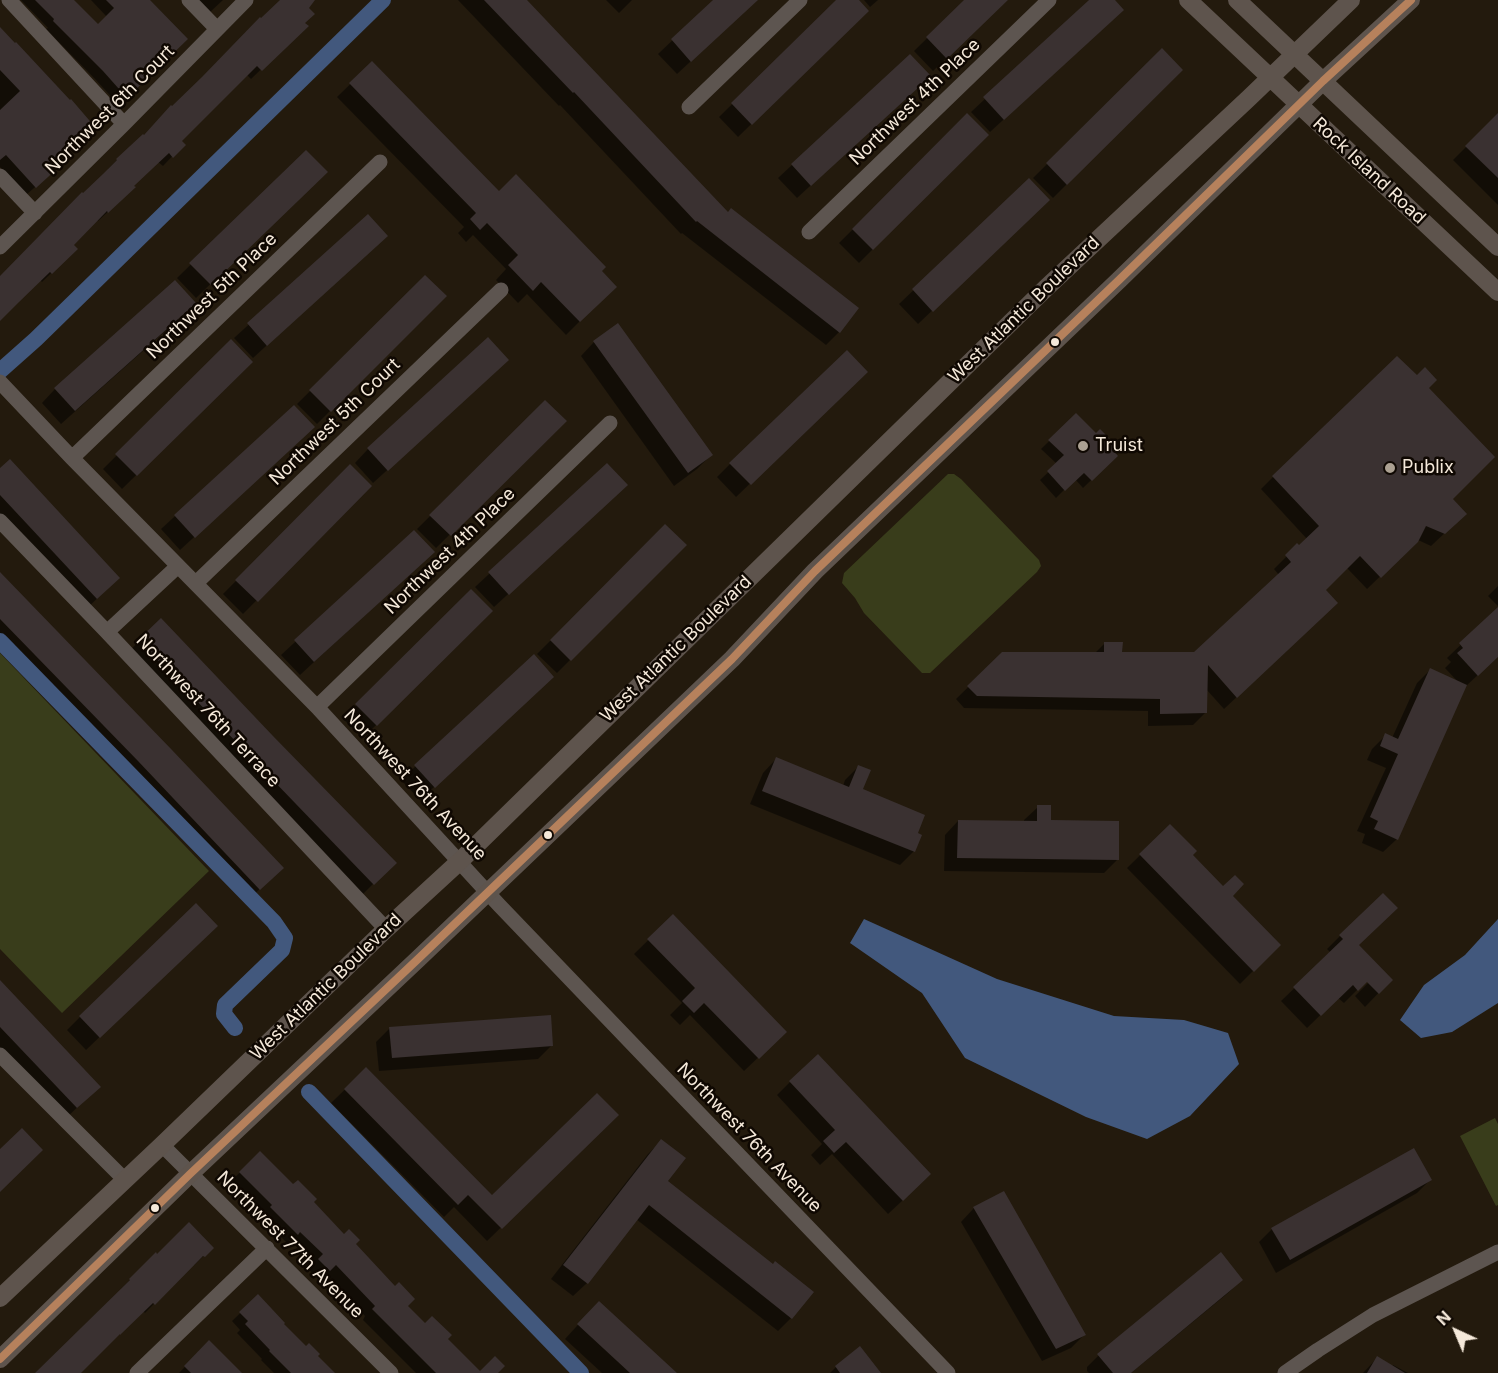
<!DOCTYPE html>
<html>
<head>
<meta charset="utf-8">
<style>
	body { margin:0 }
	#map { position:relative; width:1498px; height:1373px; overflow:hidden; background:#231a0d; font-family:Inter,sans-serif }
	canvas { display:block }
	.north { position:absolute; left:1426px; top:1301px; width:60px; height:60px; -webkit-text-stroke:4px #0f0802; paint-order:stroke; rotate:316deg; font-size:16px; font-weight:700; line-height:24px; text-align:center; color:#f5e9da }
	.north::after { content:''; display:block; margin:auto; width:21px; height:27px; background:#f5e9da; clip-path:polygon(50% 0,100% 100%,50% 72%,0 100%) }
</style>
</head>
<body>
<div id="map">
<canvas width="1498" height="1373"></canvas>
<div class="north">N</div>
</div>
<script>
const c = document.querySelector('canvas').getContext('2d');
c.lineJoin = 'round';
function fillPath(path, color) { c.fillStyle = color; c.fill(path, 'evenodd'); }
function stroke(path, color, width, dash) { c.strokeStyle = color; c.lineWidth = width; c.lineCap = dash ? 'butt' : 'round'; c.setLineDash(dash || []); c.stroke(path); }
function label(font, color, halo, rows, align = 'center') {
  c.font = font + ' Inter,sans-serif'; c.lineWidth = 5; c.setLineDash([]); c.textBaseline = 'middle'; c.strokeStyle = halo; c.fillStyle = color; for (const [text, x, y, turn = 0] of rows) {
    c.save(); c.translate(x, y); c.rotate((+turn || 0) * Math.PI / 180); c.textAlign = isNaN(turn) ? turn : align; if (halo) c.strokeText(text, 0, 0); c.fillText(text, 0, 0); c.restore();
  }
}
const green = new Path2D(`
	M948,474H954L961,479L1039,560L1041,566L1037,572L930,673H922L864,613L855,598L842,583L844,573Z
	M0,653L209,871L62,1013L0,949Z
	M1495,1118L1498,1124V1205L1496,1206L1460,1136Z`);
const water = new Path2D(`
	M864,919L997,979L1114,1016L1184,1020L1228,1033L1239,1064L1190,1116L1147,1139L1086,1117L965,1058L922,993L850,943Z
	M1498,919V1003L1452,1032L1421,1038L1400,1020L1424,985L1465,955Z`);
const shadow = new Path2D(`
	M21,0H71L98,26L107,17L91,0H148L186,39L118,104L95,79L46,29L48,28Z
	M194,0H223L208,14Z
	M282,0H313L307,8L303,23L306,26L251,79L247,75L180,141L183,145L163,166L158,162L133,186L124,197L98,221L97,220L72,245L76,249L42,282L40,280L0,319V278L109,171L108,169L117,160L143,137Z
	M458,0H525L839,332L826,345L682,233L681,234L560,105L559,106Z
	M606,0H632L619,13Z
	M715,0H757L677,74L658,54Z
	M838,0H857L867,11L738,137L719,117Z
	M864,0H878L870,7Z
	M966,0H1007L933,71L914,51Z
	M1091,0H1113L1109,23L990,132L971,112Z
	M0,29L15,45L55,163L49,175L26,195L0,167Z
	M1162,50L1181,70L1053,198L1033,178Z
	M372,63L499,193L600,271L614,287L566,335L527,294L518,303L496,280L506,269L473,235L466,242L458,233L464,227L337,97Z
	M916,89L797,198L778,178L792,165Z
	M1498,115V205L1453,160Z
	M967,116L987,135L859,263L839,243Z
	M306,152L326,172L196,298L177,278Z
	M1029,180L1035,213L918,324L899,304Z
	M368,216L386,236L253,358L234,338Z
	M425,277L445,296L317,424L297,404Z
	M181,317L61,424L42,403L55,389Z
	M231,342L251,362L122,489L103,469Z
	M594,342L711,455L697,469L674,486L581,356Z
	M494,373L373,483L355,463L368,449Z
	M853,385L736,497L717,477L730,464Z
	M1427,388L1451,499L1465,514L1431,546L1418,540L1367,589L1347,568L1324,590V615L1224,709L1206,689V712L1193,725L1148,726V711L964,708L956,699L1003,653H1095L1105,643L1121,653H1194L1279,575L1274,569L1297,546L1299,547L1307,539L1261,489L1273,477Z
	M545,402L565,421L436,548L417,529Z
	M294,407L299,441L180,550L161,529Z
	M1076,415L1116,456L1083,488L1075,479L1056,498L1040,480L1057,464L1041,449Z
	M607,465L612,499L494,607L475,587Z
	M350,466L368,488L243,614L223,594Z
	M0,470L105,591L83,612L0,523Z
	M665,526L685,545L557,673L537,654Z
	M414,532L419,565L300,675L281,655Z
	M0,573L282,868L246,902L0,645Z
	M1498,586V606L1488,596Z
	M471,591L489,613L363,738L343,719Z
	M1498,609V656L1464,688L1397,839L1383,852L1362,843L1365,834L1357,831L1386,768L1367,760L1372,749L1386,735L1392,738L1417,683L1430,670L1459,683L1445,668L1451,662L1447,658Z
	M161,620L394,863L360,897L126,654Z
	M533,656L539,690L420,800L401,780Z
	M776,759L843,786L845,780L858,767L861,790L916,834L914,851L900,865L750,804L763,773Z
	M1038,807L1049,822L1117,860L1104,873L944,871L945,835L958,821L1024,822V820Z
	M1170,826L1191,855L1279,945L1240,984L1127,868Z
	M673,916L785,1032L744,1071L690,1015L680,1025L670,1015L682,1003L634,954Z
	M1340,936L1357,945L1391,980L1365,1007L1355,996L1368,983V979L1344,1003L1338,998L1307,1028L1281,1001L1331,953L1327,949Z
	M202,939L86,1050L67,1030L80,1017Z
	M0,983L85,1100L63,1121L0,1054Z
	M390,1028L552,1045L538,1059L379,1071L376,1042Z
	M366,1069L492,1197L617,1115L487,1241L454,1207L444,1217L331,1103Z
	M790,1082L916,1188L888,1214L832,1154L820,1165L811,1155L822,1144L777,1095Z
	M661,1141L666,1181L791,1318L778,1331L636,1219L587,1283L573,1296L551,1279L648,1154Z
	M260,1153L354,1244L406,1306L425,1326L446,1339L480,1373H497H416L363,1320L365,1316L325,1273L319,1279L309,1270L314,1265L290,1240L287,1243L262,1218L264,1216L230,1182Z
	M1430,1180L1417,1193L1276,1273L1259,1242L1272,1229Z
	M974,1208L1084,1335L1071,1348L1042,1361L961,1222Z
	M212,1248L194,1265L193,1264L145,1313L143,1311L79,1373H37L122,1291L121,1289L156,1254Z
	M1241,1280L1228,1293L1131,1373H1089L1087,1371V1367L1101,1353Z
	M258,1296L281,1324L333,1373H274L261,1360L262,1359L237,1333L240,1330L232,1321Z
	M586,1316L675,1373H602L565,1339Z
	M209,1342L235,1373H179Z
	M1377,1358L1391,1367L1393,1365L1408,1373H1363Z
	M836,1367L879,1373H830Z`);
const canal = new Path2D(`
	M0,371L36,339L383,0
	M0,641L274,922L285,938L282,950L225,1005L224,1014L235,1028
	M309,1092L581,1373`);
const building = new Path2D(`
	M35,0H74L98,24L114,8L106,0H150L188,39L127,98L103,71L53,21L54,19Z
	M280,0H315L309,8L315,14L305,23L309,26L262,71L257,66L182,141L186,145L173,158L169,153L134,186L136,187L108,213L107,211L74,245L78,249L52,274L50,272L18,303L0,321V276L82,192L83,193L103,174L117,160L116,159L143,134L144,135L171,105L172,106L202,77L260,17L261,18Z
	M484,0H527L728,212L731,208L859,308L840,333L697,221L696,222L574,92L573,93Z
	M713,0H758L691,62L671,39Z
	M836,0H859L869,11L752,125L731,103Z
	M964,0H1008L947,59L926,37Z
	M1089,0H1115L1124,10L1004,120L983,97Z
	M0,27L15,43L16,42L70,100L71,99L95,127L56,162L60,166L36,188L6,155L0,160V110L20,91L0,70Z
	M1162,48L1183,70L1067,185L1046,163Z
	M910,54L931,76L811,186L791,164Z
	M372,61L499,191L516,174L606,267L602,271L617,287L580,322L541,282L533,291L508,265L518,255L487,223L480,230L470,219L476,213L349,83Z
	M967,113L989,135L873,250L852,229Z
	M1498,113V178L1465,146Z
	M306,150L328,172L211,285L189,263Z
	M1029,178L1050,200L933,312L912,289Z
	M368,214L388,236L267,346L247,323Z
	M425,275L447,296L331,412L309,390Z
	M175,280L196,303L75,411L54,388Z
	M618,323L713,455L688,473L593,341Z
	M488,337L509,360L388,471L367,448Z
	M231,339L253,362L137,476L115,454Z
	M847,350L868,372L751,485L729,463Z
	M1397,356L1417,375L1425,367L1437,380L1429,388L1495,457L1453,499L1467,514L1445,534L1426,526L1418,542L1381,578L1360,556L1326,590L1338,603L1237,698L1208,665L1207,713L1160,714V699L977,696L967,686L1002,652H1104V642H1123L1122,652H1194L1291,562L1285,555L1297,543L1299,545L1319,526L1272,476Z
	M545,400L567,421L451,536L429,515Z
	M294,405L315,427L195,538L174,515Z
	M1076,413L1096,433L1100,429L1116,445L1112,449L1118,456L1092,481L1084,473L1065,491L1047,471L1064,455L1048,440Z
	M10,459L120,578L97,599L0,495V468Z
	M607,463L628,485L509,595L488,572Z
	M350,464L372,486L258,602L235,580Z
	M665,524L687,545L571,661L550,640Z
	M414,530L435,552L314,662L294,640Z
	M0,572L172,750L284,868L260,890L138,761L0,619Z
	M471,589L493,611L377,726L355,704Z
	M1498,607V657L1478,676L1457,653L1463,648L1459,643Z
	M161,618L273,736L397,863L374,885L138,640Z
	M534,654L554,677L435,788L414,765Z
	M1430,668L1467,685L1398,840L1374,829L1378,821L1370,817L1398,754L1380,746L1385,733L1398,739Z
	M776,757L849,787L858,765L871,770L863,789L925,815L918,833L922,835L915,852L762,791Z
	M1037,805H1051V820L1119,821V860L957,858L958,820L1037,821Z
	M1170,824L1197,851L1193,855L1223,886L1235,875L1244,884L1233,896L1281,945L1254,972L1139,854Z
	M1383,893L1398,908L1359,945L1393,980L1379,994L1367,982L1358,991L1353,985L1321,1016L1293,987L1343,939L1339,935Z
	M196,903L218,926L100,1038L79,1016Z
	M673,914L787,1032L759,1059L704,1003L694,1013L682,1001L695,988L647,939Z
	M0,980L101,1087L77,1108L0,1027Z
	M551,1015L553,1046L392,1058L389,1027Z
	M818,1054L931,1174L903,1201L846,1142L834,1153L823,1141L835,1130L789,1081Z
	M366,1067L492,1195L597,1093L619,1115L502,1229L468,1195L458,1205L344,1089Z
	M22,1128L43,1150L0,1192V1149Z
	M661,1139L686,1158L668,1181L773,1264L775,1261L814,1292L792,1319L649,1205L588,1284L563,1265Z
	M1414,1148L1432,1180L1290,1260L1271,1228Z
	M260,1151L293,1184L298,1180L317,1199L314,1202L344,1234L349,1229L360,1240L356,1244L395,1286L399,1282L415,1299L408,1306L425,1323L432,1316L452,1335L448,1339L480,1371L495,1356L505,1366L498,1373H436L372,1309L375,1306L336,1265L330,1271L318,1259L323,1254L300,1232L298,1235L270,1207L272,1205L239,1172Z
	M1004,1191L1086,1335L1056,1349L973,1207Z
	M189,1222L214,1248L205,1257L203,1256L155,1305L153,1303L120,1335V1334L81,1373H35L130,1280L129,1279L156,1252L157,1254Z
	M1221,1252L1243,1280L1131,1373H1113L1097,1354Z
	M258,1294L285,1323L284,1324L306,1346L309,1343L320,1354L318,1356L335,1373H291L269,1351L270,1350L245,1324L248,1321L239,1312Z
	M599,1301L677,1373H630L577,1324Z
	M209,1340L242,1373H191L184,1366Z
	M860,1346L881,1373H840L835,1366Z
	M1377,1356L1405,1373H1367Z`);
const minor = new Path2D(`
	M9,0L124,124
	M189,0L217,29
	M689,107L800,0
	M0,176L35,213
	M809,232L1049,0
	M0,247L124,124L246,0
	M0,382L72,458L317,707L499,905L948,1373
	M72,458L380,162
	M0,521L107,632L386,929
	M196,583L501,290
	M107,632L178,566
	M317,707L610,423
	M0,1055L125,1180
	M162,1145L391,1373
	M137,1373L267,1248
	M1285,1373L1318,1350L1373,1315L1498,1252`);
const major = new Path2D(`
	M1188,0L1498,292
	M1237,0L1498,247
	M0,1298L162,1145L386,929L460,861L1046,288L1249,98L1351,0
	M0,1359L190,1174L418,959L732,659L815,571L1119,280L1323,81L1411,0`);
const bus1 = new Path2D(`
	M0,1359L190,1174L418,959L732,659L815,571L1119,280L1323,81L1411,0`);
const markers = [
	[1055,342,5,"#f5e9da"],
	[1083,446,6,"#aca192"],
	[1390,468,6,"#aca192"],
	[548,835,5,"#f5e9da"],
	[155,1208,5,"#f5e9da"]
];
const streetNames = [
	["Northwest 4th Place",915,102,-44],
	["Northwest 6th Court",110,110,-45],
	["Rock Island Road",1369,171,43],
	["Northwest 5th Place",212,296,-44],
	["West Atlantic Boulevard",1024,310,-44],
	["Northwest 5th Court",335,422,-44],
	["Northwest 4th Place",450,551,-44],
	["West Atlantic Boulevard",676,649,-44],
	["Northwest 76th Terrace",208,711,47],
	["Northwest 76th Avenue",415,785,47],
	["West Atlantic Boulevard",326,987,-44],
	["Northwest 76th Avenue",749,1138,46],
	["Northwest 77th Avenue",290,1245,45]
];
const poiNames = [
	["Truist",1095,446],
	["Publix",1402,468]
];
fillPath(green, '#393d1b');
fillPath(water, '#42587d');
fillPath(shadow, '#0007');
stroke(canal, '#42587d', 16);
fillPath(building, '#3a3131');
stroke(minor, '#5d5550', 15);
stroke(major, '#5e544d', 18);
stroke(bus1, '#b6815c', 8);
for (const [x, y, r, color] of markers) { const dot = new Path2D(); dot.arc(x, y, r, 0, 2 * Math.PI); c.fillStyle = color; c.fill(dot); stroke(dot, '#0f0802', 2); }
label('18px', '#f5e9da', '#0f0802', streetNames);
label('18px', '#f5e9da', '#0f0802', poiNames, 'left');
</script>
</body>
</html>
